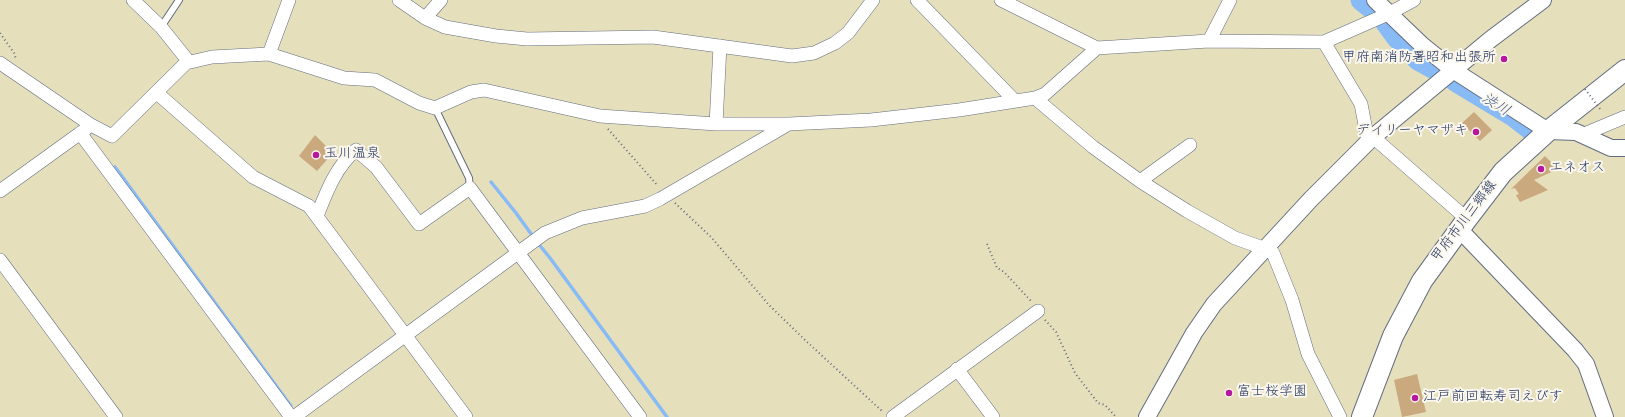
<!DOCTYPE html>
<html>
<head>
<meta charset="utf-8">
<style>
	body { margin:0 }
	canvas { display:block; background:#e6dfbb }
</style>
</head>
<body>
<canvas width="1625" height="417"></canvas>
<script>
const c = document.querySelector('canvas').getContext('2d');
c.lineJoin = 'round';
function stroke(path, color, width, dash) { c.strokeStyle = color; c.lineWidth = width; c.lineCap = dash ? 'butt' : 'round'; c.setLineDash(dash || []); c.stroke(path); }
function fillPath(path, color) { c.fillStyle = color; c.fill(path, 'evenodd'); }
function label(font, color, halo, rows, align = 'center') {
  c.font = font + ' Kalam,"Klee One",sans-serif'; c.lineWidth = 4; c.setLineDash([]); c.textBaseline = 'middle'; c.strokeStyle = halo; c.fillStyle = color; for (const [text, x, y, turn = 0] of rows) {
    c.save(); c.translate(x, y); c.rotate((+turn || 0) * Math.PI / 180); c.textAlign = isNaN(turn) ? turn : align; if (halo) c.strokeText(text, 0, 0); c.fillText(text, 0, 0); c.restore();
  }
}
const stream = new Path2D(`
	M115,167L291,406
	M491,182L516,213L537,242L550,258L667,417`);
const river = new Path2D(`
	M1361,0L1376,12
	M1386,23L1397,38L1418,60L1440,72
	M1455,81L1513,116L1531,130L1534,131`);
const building = new Path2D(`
	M1474,112L1492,130L1480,141L1462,123Z
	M315,135L333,153L317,171L299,156Z
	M1545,156L1558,169L1534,180L1548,190L1520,202L1516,195L1519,194L1515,188L1511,189Z
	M1417,374L1426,412L1402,417L1394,380Z`);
const path = new Path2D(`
	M0,33L14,53L16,59
	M608,129L658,186
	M675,203L711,237L769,305L805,340L883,412
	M987,244L997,268L1004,272L1032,302
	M1045,320L1056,332L1075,373L1098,403L1105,405L1116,417`);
const service = new Path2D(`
	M161,27L179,0
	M435,108L469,178L470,188`);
const minor = new Path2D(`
	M133,0L161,27L189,62
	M399,0L425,18L445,27L496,36L527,39L653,37L792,56L814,53L835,43L848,33L873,0
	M917,0L1015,101
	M1001,0L1097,48
	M425,18L441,0
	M1209,41L1230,0
	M1324,42L1361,104L1368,141
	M269,54L289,0
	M0,63L91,125L112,136L186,63L212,57L269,54L344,78L375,80L419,103L435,108L471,92L484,90L600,116L716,124H789L871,120L959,110L1035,98L1045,94L1097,48L1209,41L1324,42L1388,14L1414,0
	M157,93L253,177L309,206L466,417
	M1035,98L1093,147L1140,181L1187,211L1235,238L1266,249L1273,253L1292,300L1308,354L1340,417
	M716,124L720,46
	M80,133L291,417
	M1582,135L1625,117
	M1373,137L1467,219
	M1140,181L1190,145
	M0,191L86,129
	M317,216C326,193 336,166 356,150L376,167L419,224L470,188L640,417
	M0,260L116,417
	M957,369L993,417
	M294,417L545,233L582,218L645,206L660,199L787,125
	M893,417L1038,311`);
const tertiary = new Path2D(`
	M1375,0L1422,45L1453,70L1548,131L1576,132L1611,148H1625
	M1459,229L1575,350L1586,364L1605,417
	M1147,417L1194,333L1214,304L1311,199L1373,137L1491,39L1543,0`);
const primary = new Path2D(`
	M1362,417L1393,336L1422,281L1467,219L1503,172L1548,131L1625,70`);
const pathBridge = new Path2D(`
	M1585,89L1600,109`);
const markers = [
	[1504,59,4,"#b5179e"],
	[1476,132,4,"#b5179e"],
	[316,155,4,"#b5179e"],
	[1541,169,4,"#b5179e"],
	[1229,393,4,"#b5179e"],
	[1415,398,4,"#b5179e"]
];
const poiNames = [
	["甲府南消防署昭和出張所",1496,59,"right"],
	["デイリーヤマザキ",1468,132,"right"],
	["玉川温泉",324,155],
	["エネオス",1549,169],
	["富士桜学園",1237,393],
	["江戸前回転寿司えびす",1423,398]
];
const streetNames = [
	["甲府市川三郷線",1465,222,-53]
];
const waterNames = [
	["渋川",1495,106,32]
];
stroke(stream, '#88bbf5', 3.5);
stroke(river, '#88bbf5', 21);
fillPath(building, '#cba97e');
stroke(service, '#626d7f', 8);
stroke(minor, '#626d7f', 14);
stroke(tertiary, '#626d7f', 18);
stroke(primary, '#626d7f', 22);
stroke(path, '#626d7f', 2, [1, 3]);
stroke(service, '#fff', 6);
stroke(minor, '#fff', 13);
stroke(tertiary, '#fff', 16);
stroke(primary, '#fff', 20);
stroke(pathBridge, '#626d7f', 2, [1, 3]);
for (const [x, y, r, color] of markers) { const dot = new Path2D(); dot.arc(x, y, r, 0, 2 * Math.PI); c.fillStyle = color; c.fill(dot); stroke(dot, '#fbf7ec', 1.5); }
label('14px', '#1b2f5e', '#fbf7ec', poiNames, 'left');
label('14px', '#1b2f5e', '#fbf7ec', streetNames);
label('italic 15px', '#3c598b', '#fbf7ec', waterNames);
</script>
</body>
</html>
